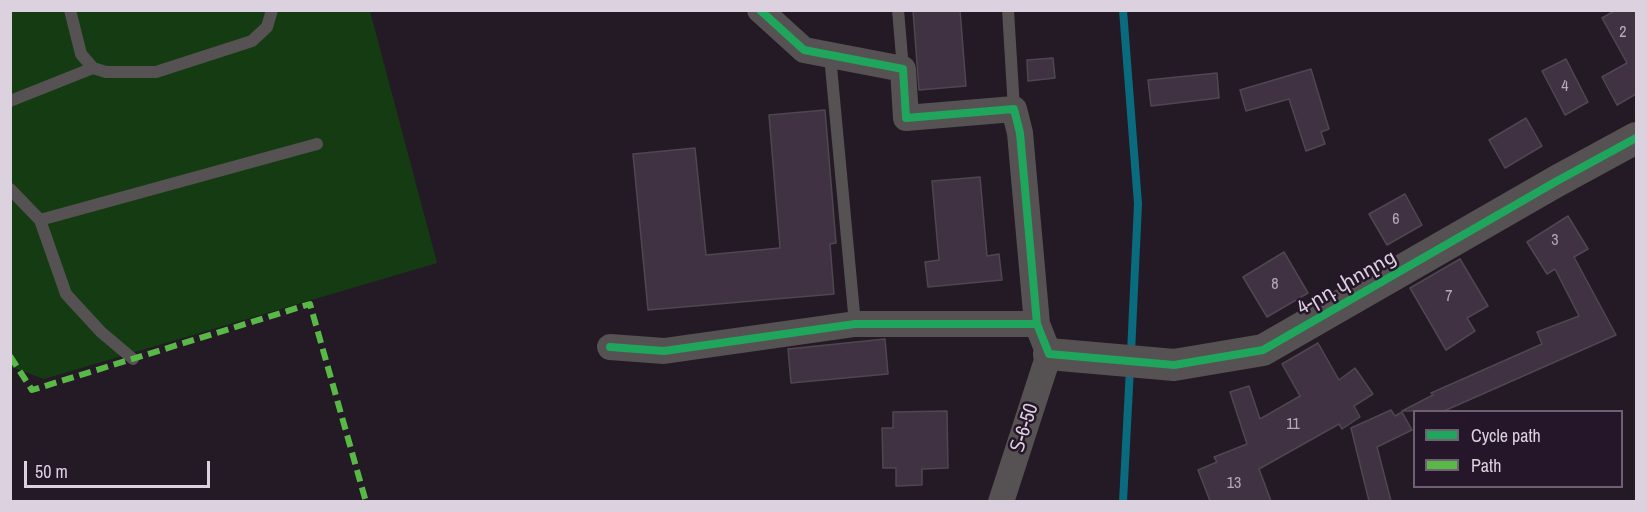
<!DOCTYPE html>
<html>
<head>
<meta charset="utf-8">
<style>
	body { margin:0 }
	#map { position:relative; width:1647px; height:512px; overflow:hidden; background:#231a25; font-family:"Archivo Narrow",sans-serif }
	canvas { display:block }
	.frame { position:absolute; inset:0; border:12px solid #dcd1de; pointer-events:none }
	.legend { position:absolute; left:1413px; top:410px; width:210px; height:78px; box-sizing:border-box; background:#261629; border:2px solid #6f6171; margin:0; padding:8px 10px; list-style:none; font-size:18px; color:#dcd1de }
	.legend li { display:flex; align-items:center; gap:12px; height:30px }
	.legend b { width:30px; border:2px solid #6f6171 }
	.scale { position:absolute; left:24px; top:461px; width:186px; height:27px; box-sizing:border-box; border:3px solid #dcd1de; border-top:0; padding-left:8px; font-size:18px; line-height:21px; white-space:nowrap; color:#dcd1de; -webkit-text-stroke:4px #261629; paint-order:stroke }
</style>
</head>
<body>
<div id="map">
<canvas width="1647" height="512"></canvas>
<div class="frame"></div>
<ul class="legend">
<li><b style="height:8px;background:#20a55d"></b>Cycle path</li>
<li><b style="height:8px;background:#58b947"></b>Path</li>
</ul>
<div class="scale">50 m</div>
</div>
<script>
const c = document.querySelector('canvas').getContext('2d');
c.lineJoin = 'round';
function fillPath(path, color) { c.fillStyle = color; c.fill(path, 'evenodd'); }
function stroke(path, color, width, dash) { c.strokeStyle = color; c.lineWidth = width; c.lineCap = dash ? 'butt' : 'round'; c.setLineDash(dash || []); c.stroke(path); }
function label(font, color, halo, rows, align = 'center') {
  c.font = font + ' "Archivo Narrow","Noto Sans Armenian",sans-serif'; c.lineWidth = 5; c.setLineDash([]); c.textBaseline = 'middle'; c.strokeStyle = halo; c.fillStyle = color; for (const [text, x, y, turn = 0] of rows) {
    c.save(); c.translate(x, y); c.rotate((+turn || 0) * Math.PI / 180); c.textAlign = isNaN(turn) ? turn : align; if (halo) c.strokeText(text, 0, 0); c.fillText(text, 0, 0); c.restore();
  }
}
const green = new Path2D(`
	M10,11H370L437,263L44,379L11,367Z`);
const stream = new Path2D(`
	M1123,10L1138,204L1131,353
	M1123,502L1130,368`);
const building = new Path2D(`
	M913,10H960L966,86L919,90Z
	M1616,10H1636V94L1617,105L1602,77L1627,63L1602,18Z
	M1053,58L1055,78L1028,81L1027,60Z
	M1566,59L1588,102L1565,115L1542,71Z
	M1311,69L1329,129L1321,132L1325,144L1306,151L1289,99L1246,111L1240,90Z
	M1217,73L1219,98L1151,106L1148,80Z
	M825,110L836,243L830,244L834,294L648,310L633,154L695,148L706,255L780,248L769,115Z
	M1526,118L1542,146L1505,168L1489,140Z
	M980,177L987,256L999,254L1002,280L928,287L925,262L939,260L932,181Z
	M1405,194L1422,225L1387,245L1369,214Z
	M1568,216L1588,249L1574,257L1616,335L1444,411H1402L1433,395L1431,393L1542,344L1537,332L1579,316L1555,269L1547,274L1527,242Z
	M1284,252L1308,293L1267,317L1243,277Z
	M1460,259L1488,306L1467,318L1475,331L1446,350L1410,288Z
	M885,339L888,374L791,383L788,349Z
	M1318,343L1339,380L1355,368L1373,394L1354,406L1360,417L1342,429L1339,424L1259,469L1271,501H1210L1198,470L1217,462L1214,457L1247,444L1230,392L1249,386L1260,419L1300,396L1282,364Z
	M1391,410L1395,416L1402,412L1412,430L1377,447L1391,501H1369L1351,428Z
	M947,411L948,468L922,469V485L896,486V468H883L882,428H893V412Z`);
const service = new Path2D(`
	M70,10L81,54L93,68L106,72H156L252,41L267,27L272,10
	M898,10L903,69
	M1008,10L1014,109
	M830,56L855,324
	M10,101L93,68
	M10,189L40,220L66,294L101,332L133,359
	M40,220L317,144`);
const minor = new Path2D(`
	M760,10L804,50L903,69L906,118L1014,109L1020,133L1037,324L1049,354L1001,502
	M610,347L664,351L855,324H1037`);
const tertiary = new Path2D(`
	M1049,354L1174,365L1263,350L1557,181L1636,138`);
const quiet = new Path2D(`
	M10,356L32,390L310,304L366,502`);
const cycleway = new Path2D(`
	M760,10L804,50L903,69L906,118L1014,109L1020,133L1037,324L1049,354L1174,365L1263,350L1557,181L1636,138
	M610,347L664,351L855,324H1037`);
const numberNames = [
	["2",1623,33],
	["4",1565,87],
	["6",1396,220],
	["3",1555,241],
	["8",1275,285],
	["7",1449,297],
	["11",1293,425],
	["13",1234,484]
];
const streetNames = [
	["4-րդ փողոց",1347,283,-30],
	["Տ-6-50",1025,428,-72]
];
fillPath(green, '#153b12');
stroke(stream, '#0a6a7e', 8);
fillPath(building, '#403242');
stroke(building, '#4e4750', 1.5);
stroke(service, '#565152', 12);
stroke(minor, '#565152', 26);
stroke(tertiary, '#565152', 32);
stroke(quiet, '#58b947', 6, [12, 6]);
stroke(cycleway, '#20a55d', 8);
label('16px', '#b5a9b7', null, numberNames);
label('20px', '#dcd1de', '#261629', streetNames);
</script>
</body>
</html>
